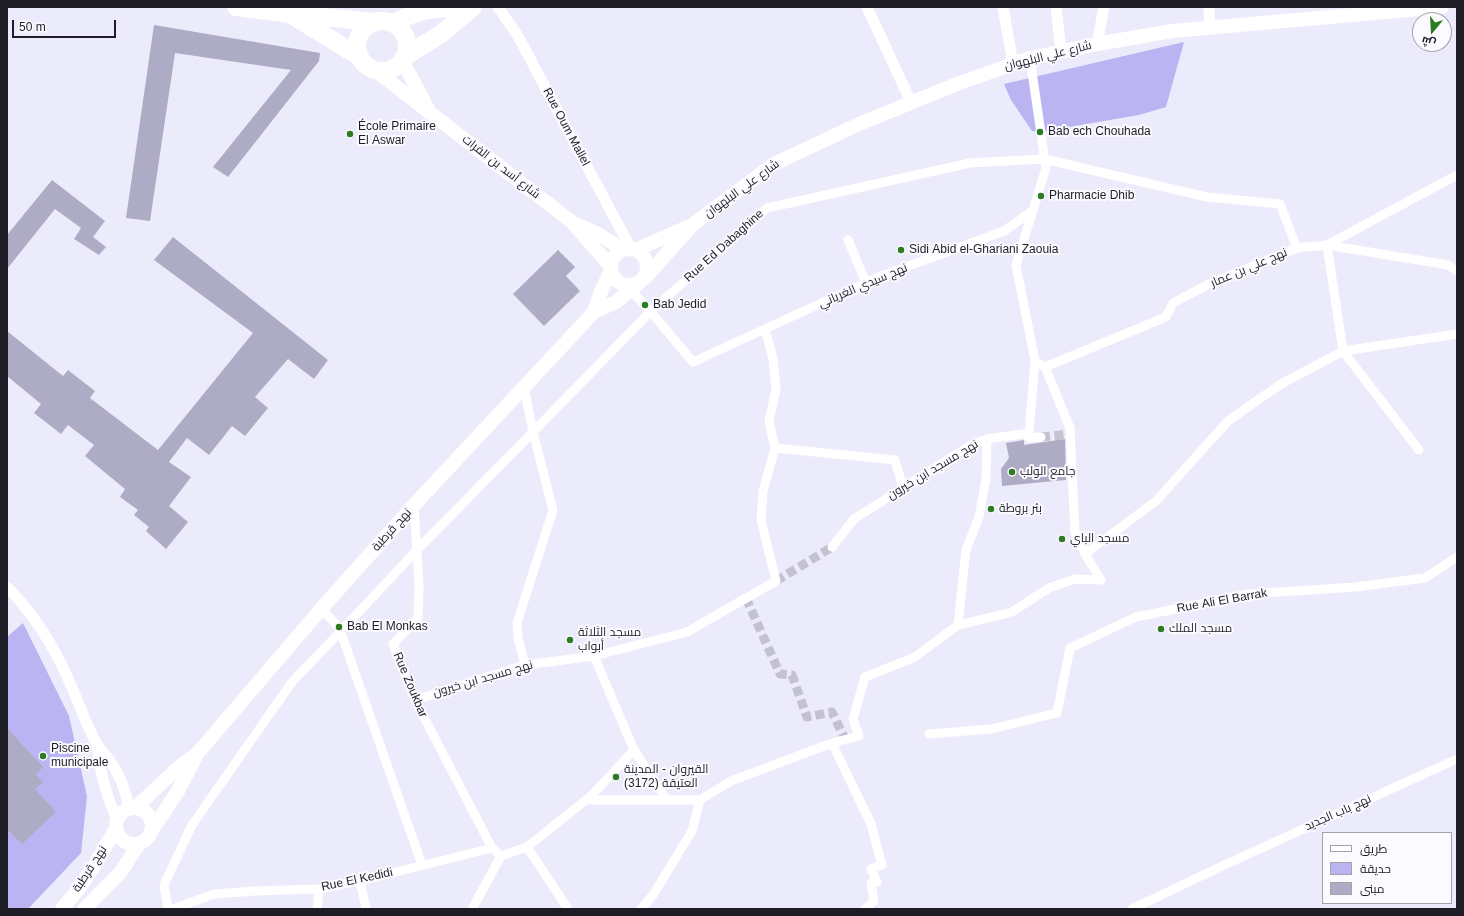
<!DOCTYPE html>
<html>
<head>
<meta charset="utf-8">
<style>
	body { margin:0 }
	#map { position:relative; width:1464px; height:916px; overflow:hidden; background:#ecebfb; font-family:Arial,Cairo,sans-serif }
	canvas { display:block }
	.frame { position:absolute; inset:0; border:8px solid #1e1d26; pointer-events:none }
	.legend { position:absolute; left:1322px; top:832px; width:130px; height:72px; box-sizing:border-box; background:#fafaff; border:1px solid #a2a2a8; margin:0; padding:5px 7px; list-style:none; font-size:12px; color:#1e1d26 }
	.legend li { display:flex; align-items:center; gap:8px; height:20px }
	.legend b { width:20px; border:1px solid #a2a2a8 }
	.north { position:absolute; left:1412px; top:12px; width:40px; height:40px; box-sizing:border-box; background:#fafaff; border:1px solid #a2a2a8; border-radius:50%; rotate:198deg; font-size:11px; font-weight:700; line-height:16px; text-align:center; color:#1e1d26 }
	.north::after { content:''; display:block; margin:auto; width:14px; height:18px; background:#2f7b22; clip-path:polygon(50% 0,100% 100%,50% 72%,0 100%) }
	.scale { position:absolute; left:12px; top:20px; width:104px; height:18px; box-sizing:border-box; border:2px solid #1e1d26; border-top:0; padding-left:5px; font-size:12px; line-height:14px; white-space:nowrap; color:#1e1d26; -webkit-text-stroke:3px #fafaff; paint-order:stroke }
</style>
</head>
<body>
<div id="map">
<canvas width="1464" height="916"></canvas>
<div class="frame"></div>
<ul class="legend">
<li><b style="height:5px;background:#fff"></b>طريق</li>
<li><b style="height:11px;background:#bbb4f3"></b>حديقة</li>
<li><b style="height:11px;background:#aeacc5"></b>مبنى</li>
</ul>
<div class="north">ش</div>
<div class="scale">50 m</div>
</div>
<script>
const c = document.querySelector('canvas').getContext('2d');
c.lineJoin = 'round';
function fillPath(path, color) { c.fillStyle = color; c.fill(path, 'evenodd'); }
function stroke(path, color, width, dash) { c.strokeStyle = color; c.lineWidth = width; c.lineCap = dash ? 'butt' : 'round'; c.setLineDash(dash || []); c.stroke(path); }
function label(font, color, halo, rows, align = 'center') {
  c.font = font + ' Arial,Cairo,sans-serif'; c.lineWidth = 4; c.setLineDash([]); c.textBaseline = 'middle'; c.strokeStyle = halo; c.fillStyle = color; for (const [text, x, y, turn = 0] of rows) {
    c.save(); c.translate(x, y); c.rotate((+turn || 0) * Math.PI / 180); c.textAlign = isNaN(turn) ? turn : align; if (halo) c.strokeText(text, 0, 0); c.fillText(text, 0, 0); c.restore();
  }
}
const green = new Path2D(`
	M1184,42L1166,107L1139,115L1040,132L1032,131L1011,100L1004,84Z
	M23,623L69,716L87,796L81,853L28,909H7V637Z`);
const building = new Path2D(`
	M154,25L320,53L319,61L228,177L213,167L291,70L175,53L150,221L126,218Z
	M52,180L105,221L93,237L106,247L99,255L74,239L81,228L55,209L7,269V235Z
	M173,237L328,360L314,379L288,359L255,397L268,408L245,436L232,426L209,455L187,438L169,462L191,477L169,506L188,522L166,549L146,531L149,527L134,515L138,510L120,497L125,489L85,456L94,445L68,425L61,434L34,413L41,404L7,376V331L63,376L68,370L95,391L90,398L158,450L253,333L154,260Z
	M558,250L575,267L566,276L580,291L544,326L513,294Z
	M1065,439L1066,480L1002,486L1001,469L1009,458L1006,443L1024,440V445Z
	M7,728L43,767L36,774L43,782L35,789L56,812L22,844L7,829Z`);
const pedestrianTunnel = new Path2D(`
	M1041,437L1071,434
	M776,581L832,547
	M746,598L780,674L792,675L807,717L832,712L845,739`);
const pedestrian = new Path2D(`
	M1030,58L1046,168L1016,265L1035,361L1045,367L1070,428L1075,532L1085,554L1101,580
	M848,240L866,283
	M631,291L645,305L693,362L876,278L1004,231L1032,211
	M765,329L773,358L776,389L769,421L775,448L895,460L903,488
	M1045,367L1166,317L1173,303L1209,284L1297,248L1327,245L1457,175
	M524,387L533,432L553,510L517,623L518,638L525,665
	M1029,433V438L1041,437
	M1419,450L1343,351L1327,245L1448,265L1457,271
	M414,505L419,584L418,618L393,644L415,700L492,848L501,856
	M832,547L854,519L971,445L987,439L1029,433L1035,361
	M1085,554L1156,501L1228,421L1281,384L1343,351L1457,334
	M321,609L339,627L422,865
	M958,625L966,550L979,517L986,479L987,439
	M594,656L634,750L667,800
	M415,700L525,665L594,656L687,632L776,581L761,520L763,491L775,448
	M929,734L991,729L1057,713L1070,648L1136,617L1249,594L1356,587L1425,578L1457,557
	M586,800H700L731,781L832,743
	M527,847L568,909
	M360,881L366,909
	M168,909L164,885L192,825L292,682L340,632L416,551L533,432L651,311L767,208L970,163L1044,159L1207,197L1280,204L1297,248
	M173,909L214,894L255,891L319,889L360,881L492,848
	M317,909L319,889
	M472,909L501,856L527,847L592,795L634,750
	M641,909L653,895L692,831L700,800
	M865,909L874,901L871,883L877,882L871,869L882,865L871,824L832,743L859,736L853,719L865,677L915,657L958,625L1012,612L1049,588L1075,579L1101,580
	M1132,909L1220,867L1457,759`);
const minor = new Path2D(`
	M498,7L518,36L631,249
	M867,7L911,102
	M1003,7L1013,64
	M1056,7L1061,52
	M1209,7L1210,27
	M1097,44L1104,7
	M7,587C34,614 55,648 70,683C79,703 86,725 97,744C100,750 106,756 110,761C121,776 126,791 129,809
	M97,746C100,772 106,796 117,819`);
const tertiary = new Path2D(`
	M402,60L428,109
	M372,68L572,222L610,266
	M578,225L600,235L623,250
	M611 267a18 18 0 1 1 36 0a18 18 0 1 1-36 0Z
	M635,250L688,227
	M645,278L692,225L774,164L859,124L957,84L1013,64L1030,58L1097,44L1172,31L1442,7
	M594,312L600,294L611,270
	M116 826a18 18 0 1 1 36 0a18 18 0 1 1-36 0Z
	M135,808L179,767L197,754L321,609L414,505L594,312L616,302L639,283
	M152,830L178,791L195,758
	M62,909L77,891L96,863L116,828
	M84,909L120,873L139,844`);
const primary = new Path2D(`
	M236,7L291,14L376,22
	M295,17L360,57
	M357 46a25 25 0 1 1 50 0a25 25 0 1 1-50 0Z
	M392,23L414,14L427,10L457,7
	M404,57L441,34L473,7`);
const markers = [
	[1040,132,4,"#2f7b22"],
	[350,134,4,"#2f7b22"],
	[1041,196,4,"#2f7b22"],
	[901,250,4,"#2f7b22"],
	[645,305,4,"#2f7b22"],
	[1012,472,4,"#2f7b22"],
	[991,509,4,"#2f7b22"],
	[1062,539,4,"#2f7b22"],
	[339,627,4,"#2f7b22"],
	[1161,629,4,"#2f7b22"],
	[570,640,4,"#2f7b22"],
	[43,756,4,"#2f7b22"],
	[616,777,4,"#2f7b22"]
];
const streetNames = [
	["شارع علي البلهوان",1048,56,-14],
	["Rue Oum Mallel",566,127,62],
	["شارع أسد بن الفرات",501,167,38],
	["شارع علي البلهوان",742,189,-36],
	["Rue Ed Dabaghine",724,246,-42],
	["نهج علي بن عمار",1249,268,-23],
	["نهج سيدي الغرياني",863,286,-23],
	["نهج مسجد ابن خيرون",933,470,-31],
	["نهج قرطبة",392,530,-48],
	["Rue Ali El Barrak",1222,601,-10],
	["نهج مسجد ابن خيرون",483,679,-16],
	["Rue Zoukbar",410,685,67],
	["نهج باب الجديد",1338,813,-24],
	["نهج قرطبة",90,869,-57],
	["Rue El Kedidi",357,880,-12]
];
const poiNames = [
	["École Primaire",358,127],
	["El Aswar",358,141],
	["Bab ech Chouhada",1048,132],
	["Pharmacie Dhib",1049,196],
	["Sidi Abid el-Ghariani Zaouia",909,250],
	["Bab Jedid",653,305],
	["جامع الولب",1020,472],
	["بئر بروطة",999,509],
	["مسجد الباي",1070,539],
	["Bab El Monkas",347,627],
	["مسجد الملك",1169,629],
	["مسجد الثلاثة",578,633],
	["أبواب",578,647],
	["Piscine",51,749],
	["municipale",51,763],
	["القيروان - المدينة",624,770],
	["العتيقة (3172)",624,784]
];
fillPath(green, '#bbb4f3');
fillPath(building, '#aeacc5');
stroke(pedestrianTunnel, '#c3c2d0', 9, [9, 4.5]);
stroke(pedestrian, '#fff', 9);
stroke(minor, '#fff', 11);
stroke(tertiary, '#fff', 14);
stroke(primary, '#fff', 18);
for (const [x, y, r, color] of markers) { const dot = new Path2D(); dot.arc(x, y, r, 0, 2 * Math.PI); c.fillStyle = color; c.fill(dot); stroke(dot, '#fafaff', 1.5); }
label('12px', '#1e1d26', '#fafaff', streetNames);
label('12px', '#1e1d26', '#fafaff', poiNames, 'left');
</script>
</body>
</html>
